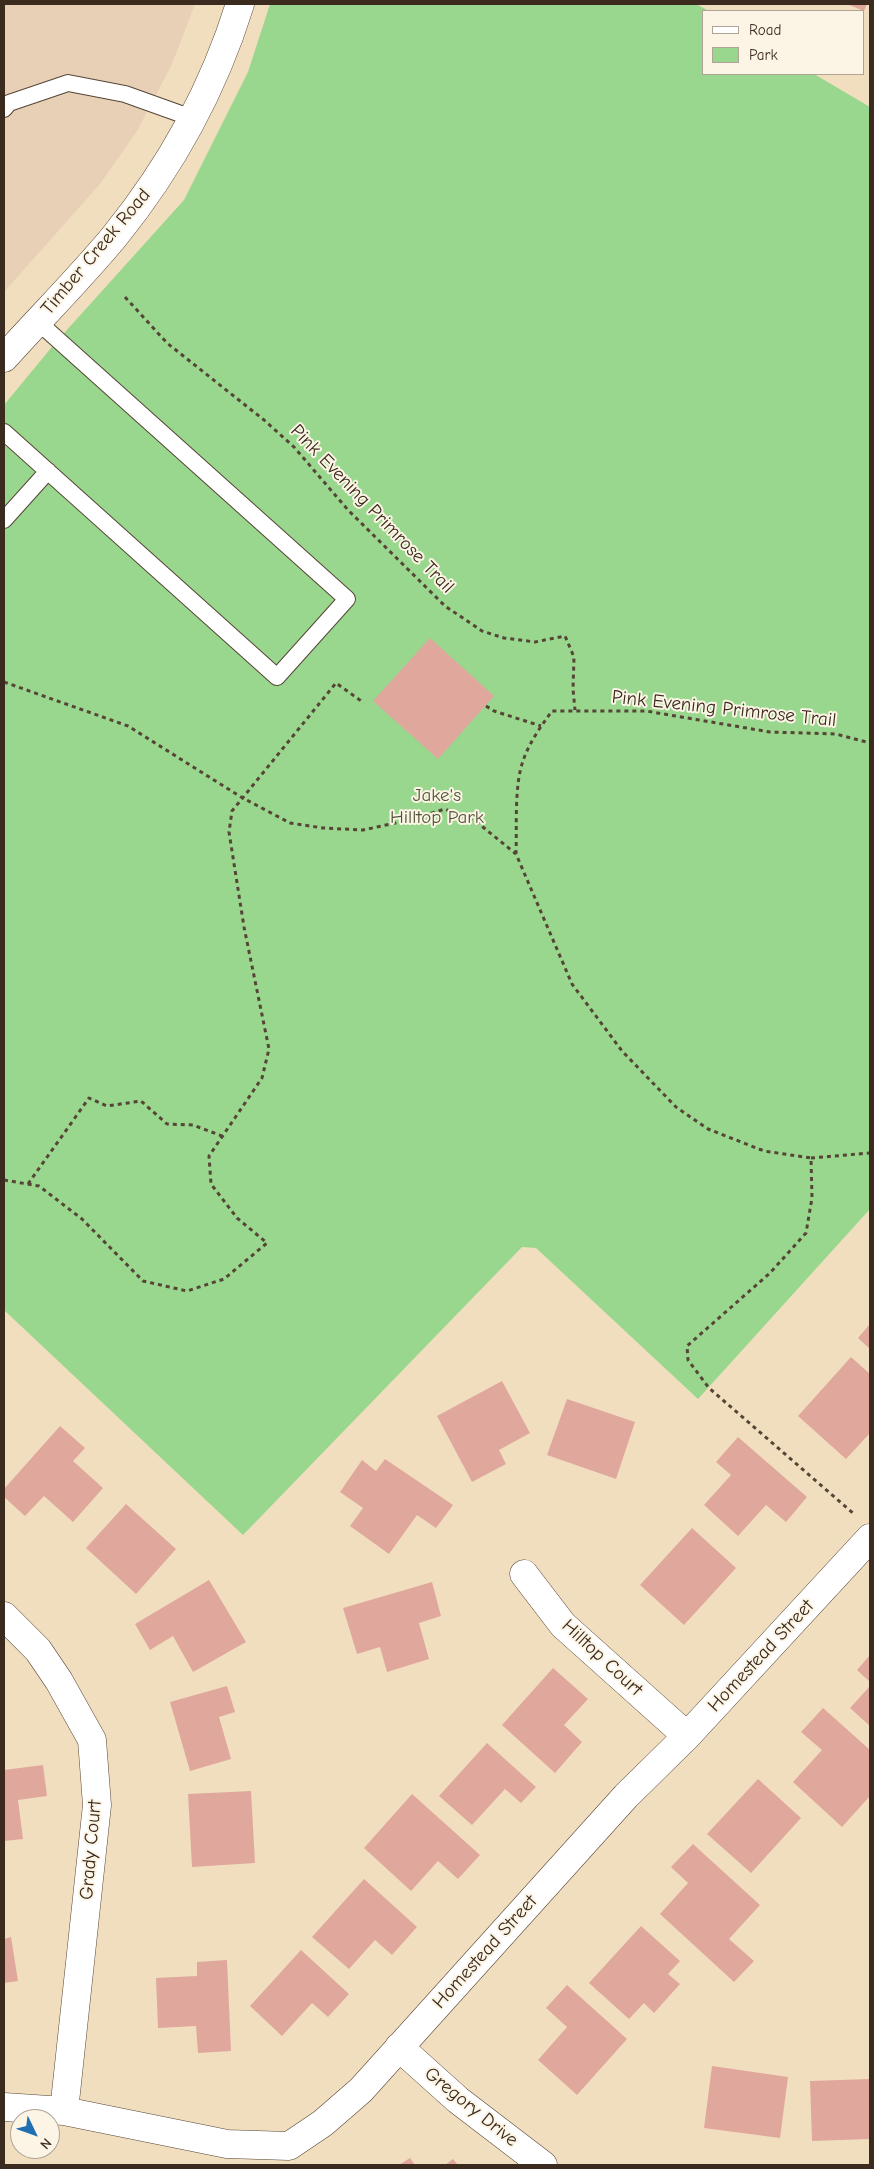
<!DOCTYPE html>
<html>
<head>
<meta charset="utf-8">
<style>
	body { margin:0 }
	#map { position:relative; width:874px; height:2169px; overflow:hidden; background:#f1debe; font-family:"Comic Neue",sans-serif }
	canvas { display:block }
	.frame { position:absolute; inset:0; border:5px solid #3b2a1e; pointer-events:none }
	.legend { position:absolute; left:702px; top:10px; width:162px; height:65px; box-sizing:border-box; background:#fcf5e5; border:1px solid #afa495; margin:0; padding:6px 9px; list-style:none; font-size:15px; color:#3b2a1e }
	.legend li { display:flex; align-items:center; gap:10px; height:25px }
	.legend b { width:25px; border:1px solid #afa495 }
	.north { position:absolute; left:10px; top:2109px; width:50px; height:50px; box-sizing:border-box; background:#fcf5e5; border:1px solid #afa495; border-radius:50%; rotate:132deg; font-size:14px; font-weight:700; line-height:20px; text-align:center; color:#3b2a1e }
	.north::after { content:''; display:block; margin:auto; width:18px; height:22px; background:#1f6fb2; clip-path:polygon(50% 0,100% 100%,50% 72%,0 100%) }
</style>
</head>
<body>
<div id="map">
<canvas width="874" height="2169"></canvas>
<div class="frame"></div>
<ul class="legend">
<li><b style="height:6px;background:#fff"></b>Road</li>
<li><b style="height:14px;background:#98d78d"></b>Park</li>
</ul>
<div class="north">N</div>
</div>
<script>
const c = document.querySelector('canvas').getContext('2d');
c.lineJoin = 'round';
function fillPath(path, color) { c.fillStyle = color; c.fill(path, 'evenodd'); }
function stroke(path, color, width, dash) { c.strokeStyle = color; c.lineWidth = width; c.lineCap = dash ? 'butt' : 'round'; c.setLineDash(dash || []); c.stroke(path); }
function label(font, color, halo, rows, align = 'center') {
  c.font = font + ' "Comic Neue",sans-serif'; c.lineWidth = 4; c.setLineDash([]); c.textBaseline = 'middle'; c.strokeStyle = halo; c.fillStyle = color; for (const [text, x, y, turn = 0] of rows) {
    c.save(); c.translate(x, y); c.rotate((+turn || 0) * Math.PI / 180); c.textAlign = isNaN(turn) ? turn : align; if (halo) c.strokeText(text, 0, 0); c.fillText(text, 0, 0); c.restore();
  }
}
const built = new Path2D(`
	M4,4H195L172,64L137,131L100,184L4,292Z`);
const green = new Path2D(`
	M270,4H696L709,11H703V74H814L870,107V1209L698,1399L536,1248L522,1247L243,1535L4,1310V405L56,342L184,200L248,72Z`);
const building = new Path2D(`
	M847,4H867L864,11Z
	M430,638L494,696L438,759L373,701Z
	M870,1324V1349L858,1338Z
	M851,1357L870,1374V1433L846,1459L798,1416Z
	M502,1381L530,1433L499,1450L506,1464L472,1482L437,1416Z
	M567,1399L635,1422L616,1479L547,1455Z
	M60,1426L85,1448L73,1461L103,1488L73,1522L44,1496L25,1516L4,1497V1489Z
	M738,1437L807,1497L786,1522L766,1505L738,1536L704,1505L731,1475L716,1462Z
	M385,1459L453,1505L436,1528L417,1515L389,1554L350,1526L363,1508L340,1492L362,1460L376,1471Z
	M126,1504L176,1549L136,1594L86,1548Z
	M692,1528L736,1568L684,1625L640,1585Z
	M209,1580L246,1642L193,1672L173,1636L150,1650L135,1624Z
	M432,1582L441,1616L419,1623L429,1659L387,1672L380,1647L357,1654L343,1608Z
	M870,1655V1682L857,1670Z
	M553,1668L588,1699L564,1725L582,1742L555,1773L502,1725Z
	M227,1686L235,1712L219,1717L231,1759L190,1771L170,1702Z
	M870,1686V1726L850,1708Z
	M823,1708L870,1750V1796L842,1827L793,1782L822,1750L801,1732Z
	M487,1743L536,1787L521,1803L505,1789L472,1825L439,1796Z
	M43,1765L47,1796L18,1800L23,1839L4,1841V1770Z
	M758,1779L801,1818L751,1873L707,1834Z
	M251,1791L255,1863L192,1867L188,1794Z
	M412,1794L480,1855L458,1879L438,1861L411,1891L364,1848Z
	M693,1844L760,1905L729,1939L754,1961L734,1982L660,1914L688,1883L671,1867Z
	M364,1879L417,1927L392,1955L375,1940L349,1969L312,1937Z
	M641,1926L680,1961L668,1974L680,1984L654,2013L644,2003L629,2019L589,1983Z
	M11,1937L18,1981L4,1983V1939Z
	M301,1950L349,1994L328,2017L312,2003L282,2036L250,2006Z
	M227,1960L231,2051L198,2053L196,2026L158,2028L156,1978L197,1976V1962Z
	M567,1985L627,2039L577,2095L538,2060L567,2027L546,2008Z
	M712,2066L788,2077L780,2138L704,2128Z
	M870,2079V2139L812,2141L810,2081Z
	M410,2158L415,2165H399Z
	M453,2159L458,2165H445Z`);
const path = new Path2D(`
	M125,297L167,343L264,420L294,447L348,510L445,606L482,631L504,638L535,642L565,636L574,657L573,689L575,710
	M4,682L128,726L241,797L290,823L323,828L363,830L409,820L445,809L478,823L516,854L572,984L622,1051L676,1107L708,1129L764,1151L811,1158L812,1198L806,1233L770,1273L687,1346L688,1360L709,1388L854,1514
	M486,706L494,711L541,726
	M516,854C517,827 514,786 523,761C529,743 541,726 552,711H646L770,732L836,734L870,743
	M811,1158L870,1153
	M4,1180L39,1186L82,1219L143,1281L187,1291L224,1279L267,1243L237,1218L211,1184L209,1156L262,1078L269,1049L244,927L229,832L232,811L336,683L364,703
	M28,1184L89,1098L107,1106L141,1101L167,1124L193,1125L222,1136`);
const service = new Path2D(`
	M4,109L9,103L68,83L125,94L192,118
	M4,432L277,677L347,599L37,321
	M4,520L48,471`);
const minor = new Path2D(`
	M524,1574L563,1625L687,1736
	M4,1616L38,1650L59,1681L92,1740L97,1805L64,2111
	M399,2047L458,2100L543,2165
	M4,2107L64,2111L227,2144L289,2146L323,2123L361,2090L626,1796L687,1736L870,1538`);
const tertiary = new Path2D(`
	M4,358C40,318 79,279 114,237C170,168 214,88 240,4`);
const streetNames = [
	["Timber Creek Road",96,252,-50],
	["Pink Evening Primrose Trail",372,509,46],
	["Pink Evening Primrose Trail",724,709,6],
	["Homestead Street",761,1656,-47],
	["Hilltop Court",602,1658,43],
	["Grady Court",91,1850,-85],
	["Homestead Street",485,1952,-48],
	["Gregory Drive",471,2107,39]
];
const parkNames = [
	["Jake's",437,796],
	["Hilltop Park",437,818]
];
fillPath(built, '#e7d0b5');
fillPath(green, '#98d78d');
fillPath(building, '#e0a89d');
stroke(service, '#564536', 18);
stroke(minor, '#564536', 29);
stroke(tertiary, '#564536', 29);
stroke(path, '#564536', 3, [4, 4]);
stroke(service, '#fff', 16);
stroke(minor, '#fff', 28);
stroke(tertiary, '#fff', 28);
label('19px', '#3b2a1e', '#fcf5e5', streetNames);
label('19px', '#52553a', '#fcf5e5', parkNames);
</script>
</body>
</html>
